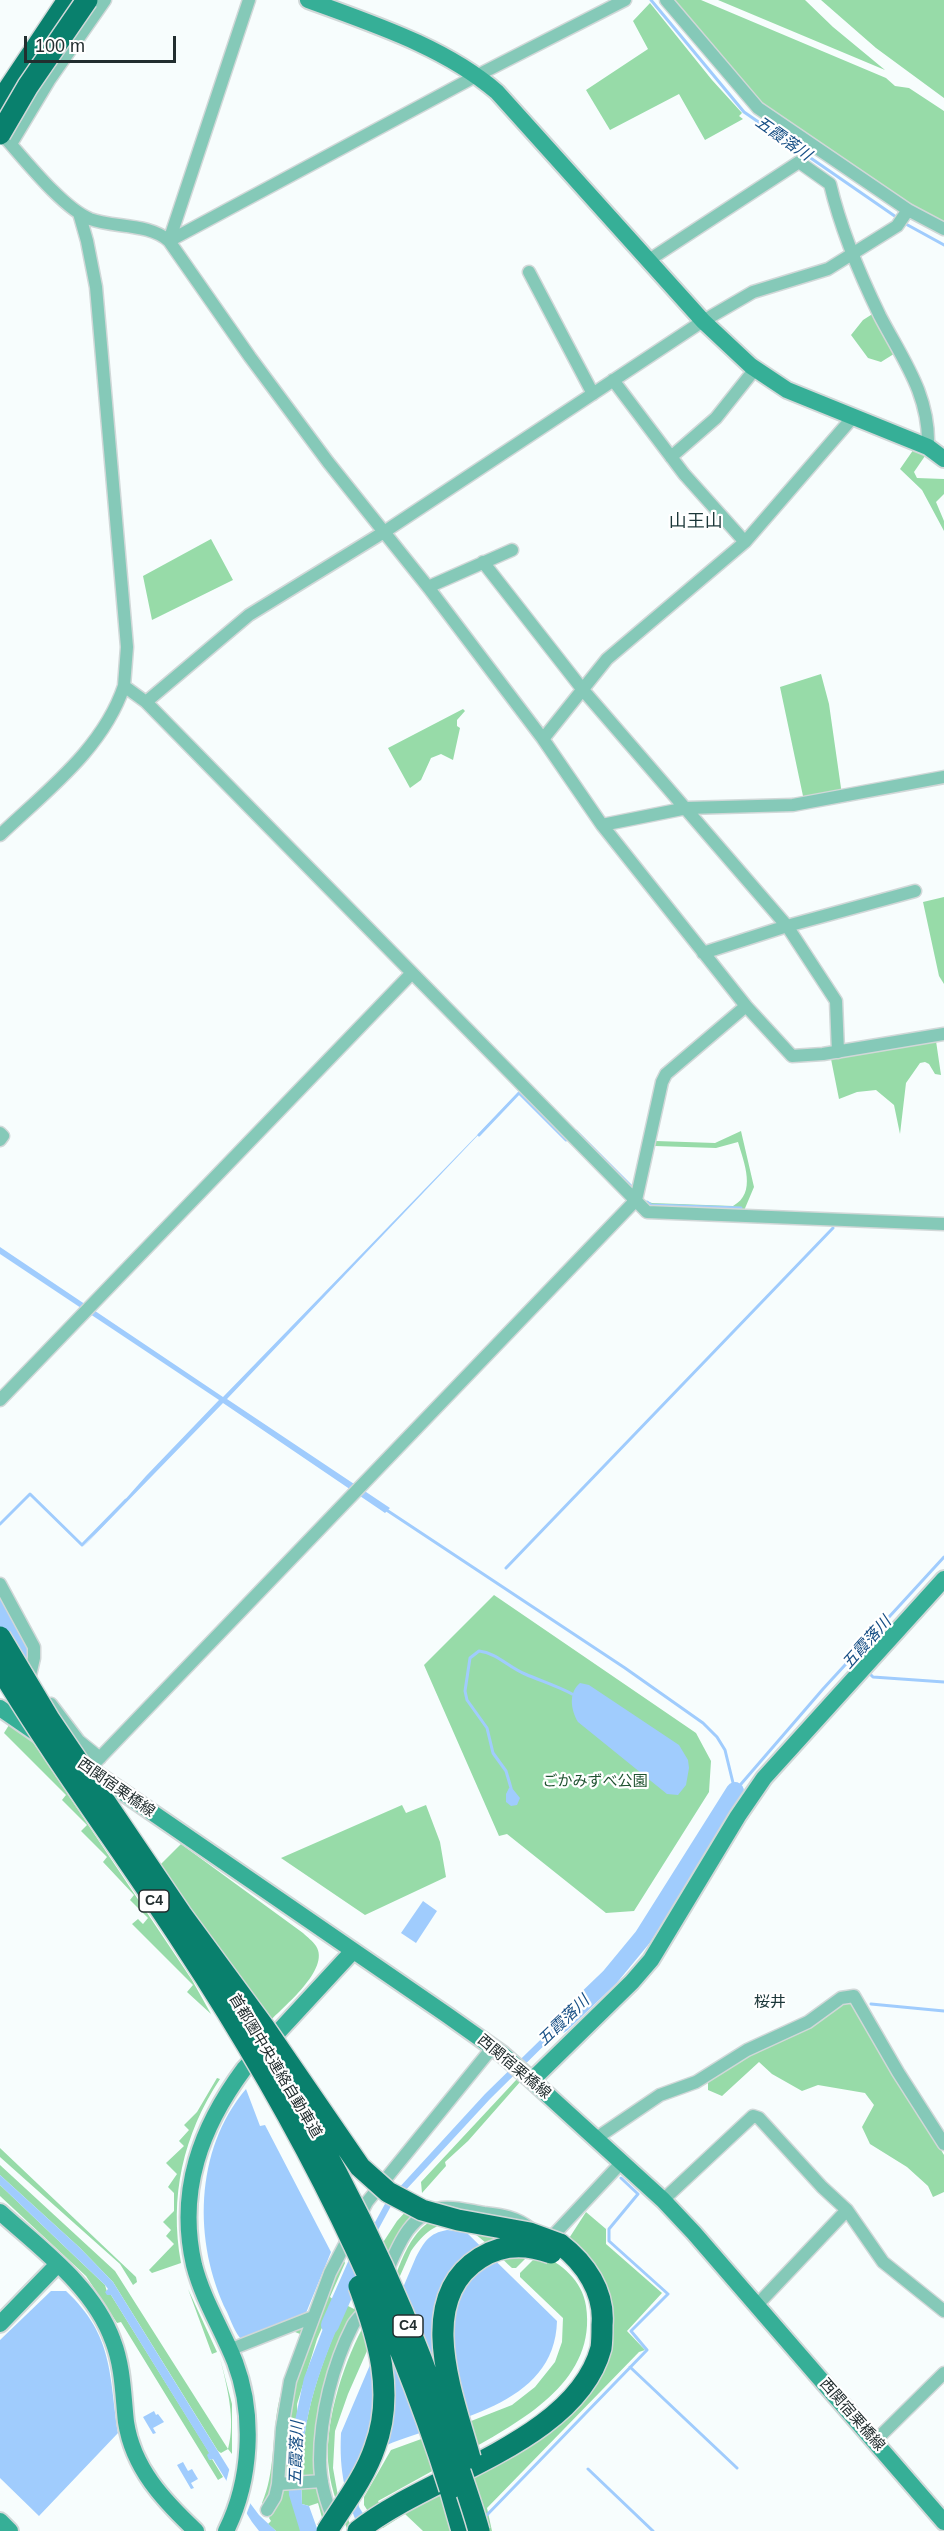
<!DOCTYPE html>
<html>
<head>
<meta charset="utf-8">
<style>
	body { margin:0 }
	#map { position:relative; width:944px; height:2531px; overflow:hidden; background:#f7fdfd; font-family:Arial,sans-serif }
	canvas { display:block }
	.scale { position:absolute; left:24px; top:36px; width:152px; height:27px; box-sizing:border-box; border:3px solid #222e2f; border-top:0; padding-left:8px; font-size:18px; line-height:21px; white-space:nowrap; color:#222e2f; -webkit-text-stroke:4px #fff; paint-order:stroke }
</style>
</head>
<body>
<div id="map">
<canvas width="944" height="2531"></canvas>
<div class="scale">100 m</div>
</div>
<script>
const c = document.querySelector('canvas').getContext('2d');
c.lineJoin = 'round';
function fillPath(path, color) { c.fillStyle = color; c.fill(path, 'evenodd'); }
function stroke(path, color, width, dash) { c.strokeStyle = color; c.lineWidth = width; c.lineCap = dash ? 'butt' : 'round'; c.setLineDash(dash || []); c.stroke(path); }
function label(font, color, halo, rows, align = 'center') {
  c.font = font + ' Arial,"Noto Sans JP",sans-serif'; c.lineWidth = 4.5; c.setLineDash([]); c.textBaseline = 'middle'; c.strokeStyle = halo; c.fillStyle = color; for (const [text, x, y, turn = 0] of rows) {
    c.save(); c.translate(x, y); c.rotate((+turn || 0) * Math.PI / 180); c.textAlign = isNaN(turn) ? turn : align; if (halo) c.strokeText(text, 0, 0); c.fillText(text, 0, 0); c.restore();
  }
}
const green = new Path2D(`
	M672,0H701L886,78L895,86L909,88L944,111V225L915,210L763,106Z
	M718,0H805L833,27L885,70Z
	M821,0H944V98L876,48Z
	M650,3L712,80L742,113L739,116L743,119L705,140L679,94L610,130L586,90L648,49L633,21Z
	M874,313L897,352L881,362L868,358L851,335L863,320Z
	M916,446L922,450L925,456L914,472L917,478L944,479V494L936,502L944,521V531L922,490L900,469Z
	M211,539L233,580L152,620L143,576Z
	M821,674L829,704L842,795L805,799L803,796L780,687Z
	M463,709L465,711L457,720V726L460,728L453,760L441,754L431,758L421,780L410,788L388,748Z
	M944,897V984L939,976L923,902Z
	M931,1040L936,1041L941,1075L935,1074L929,1064L925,1062L920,1063L906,1083L900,1134L894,1105L876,1090L857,1092L839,1099L831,1059Z
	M741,1131L754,1187L743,1213L650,1208L644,1203V1200L652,1203L733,1206C757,1193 744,1163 738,1142L716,1148L655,1146L656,1141L715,1143Z
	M494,1595L696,1733L711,1761L709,1792L634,1911L606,1913L507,1834L499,1836L424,1665Z
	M9,1725L32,1741L192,1980L211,2014L187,1992L193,1985L132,1924L138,1919L143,1924L148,1918L130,1900L134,1895L103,1862L107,1857L81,1831L87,1825L62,1800L66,1795L4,1733Z
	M402,1805L406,1813L426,1805L440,1842L446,1877L365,1915L281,1858Z
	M181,1844L303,1933C307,1937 313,1941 316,1946C331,1969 283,2007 269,2022L159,1866Z
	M848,2002L853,2004L944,2155V2192L933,2197L928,2186L907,2167L870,2144L862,2127L874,2105L865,2093L818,2085L802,2091L772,2074L759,2062L722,2096L708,2090V2083L712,2078L835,2003Z
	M217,2078L220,2079C183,2135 169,2197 181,2263L152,2273L149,2270L174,2244L166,2236L171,2230L163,2222L174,2211V2193L168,2187L177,2174L166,2163L184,2146L179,2141L189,2130L184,2125L197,2112Z
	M517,2079L520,2082L468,2141L445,2162L446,2166L422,2193L421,2182Z
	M0,2148L136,2277L137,2282L133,2285L120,2264L0,2157Z
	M0,2165L115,2271L228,2449L221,2453L218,2451L113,2282L79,2247L0,2175Z
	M0,2185L105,2285L107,2292L111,2295L210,2454V2460L212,2459L223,2477L218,2480L121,2322L117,2323L86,2276L0,2196Z
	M408,2209L420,2214C402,2221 396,2241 389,2258L382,2244L397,2221Z
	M586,2212L606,2229V2244L662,2293L627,2331L645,2350L639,2352L487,2508L492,2531H423L405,2514L383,2528L378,2527L364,2505V2497L391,2450L424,2438L434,2470L378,2501L387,2516L516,2447L607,2342L566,2243Z
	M453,2213L513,2222L524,2228L539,2245L516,2268H512C478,2236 449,2196 411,2251L348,2394L335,2431L333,2468L338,2496L353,2531H348C340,2511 331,2491 329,2470C323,2427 342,2367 362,2329C368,2317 381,2310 387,2297C402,2263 410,2219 453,2213Z
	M539,2254C561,2263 582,2280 586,2306C597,2379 526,2418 472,2449L466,2423L512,2405L535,2387L555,2362L562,2342L563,2318L520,2277V2273Z
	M343,2259L345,2263L330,2297L334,2300L317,2339L297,2404L300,2531H276L268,2524L271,2521L269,2518L278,2502L295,2386L320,2312Z
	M188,2289L217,2352L212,2354Z
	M359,2299L362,2309L340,2349L319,2487L329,2518L324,2525L318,2503L309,2506L302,2504C298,2424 316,2377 346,2305L354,2309Z
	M306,2326L274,2488L266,2508L262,2503C275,2473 272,2438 278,2406C283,2381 292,2358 300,2334L290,2330Z
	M220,2358L232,2404V2454L228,2449C236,2419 227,2387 220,2358Z`);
const water = new Path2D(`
	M521,1090L227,1399L390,1508L385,1513L223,1403L83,1547L146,1476L219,1400L0,1254V1247L223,1397Z
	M0,1594L27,1645L29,1657L24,1682L0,1680Z
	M580,1683L589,1685L679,1745L688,1760L689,1768L686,1785L678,1795L667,1794L578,1722C571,1710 568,1693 580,1683Z
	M509,1788H512L520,1798L517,1805L511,1806L506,1802V1794Z
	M423,1901L437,1911L416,1943L401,1933Z
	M576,2005L580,2010L490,2099L391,2206L365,2254L361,2248L386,2202L485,2094Z
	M246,2089L260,2126L265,2125L331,2252L306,2313L242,2340C235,2333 231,2321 227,2312C193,2243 194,2150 246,2089Z
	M0,2175L79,2247L113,2282L250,2503L259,2515L276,2531H259L252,2522L213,2459L209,2460L207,2455L209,2453L111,2295H107L105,2292L108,2289L105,2285L0,2185Z
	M447,2230L466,2232L557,2321C555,2407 449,2419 387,2445L357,2495L359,2507L374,2531H360C345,2495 339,2472 341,2433L416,2257C424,2242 429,2233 447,2230Z
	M51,2291H66C114,2336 109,2375 118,2433L39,2516L0,2478V2340Z
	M334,2300L347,2305C316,2377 298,2424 302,2504L309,2506L318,2531H300L289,2495L288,2467L293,2430L304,2378Z
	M154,2411L156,2415L158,2414L164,2422L153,2428L156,2433L153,2434L143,2417Z
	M183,2462L188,2471L192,2469L198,2479L191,2483L194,2488L191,2489L177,2465Z`);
const pier = new Path2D(`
	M231,2463L252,2499L245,2518L225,2486Z`);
const stream = new Path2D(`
	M651,0L744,112L899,219
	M904,223L944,245
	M576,1131L631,1186
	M479,1135L519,1093L566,1140
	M647,1202L651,1205L741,1208
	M385,1509L625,1668L703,1723L717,1737L725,1750L735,1791
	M0,1524L30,1494L82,1545L126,1500
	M506,1568L833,1228
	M870,1674L873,1677L944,1682
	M511,1788L506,1771L493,1753L487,1728L467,1700L465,1691L470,1658L479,1651C497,1653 508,1667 525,1674C541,1681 557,1686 572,1694
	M735,1791L823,1689L944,1557
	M871,2004L944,2011
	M630,2367L737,2468
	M588,2469L653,2531
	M484,2518L647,2350L631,2331L668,2294L609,2241V2229L638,2194L621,2178`);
const river = new Path2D(`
	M561,2024L610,1977L643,1937L735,1791
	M330,2325L364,2248`);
const street = new Path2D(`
	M666,0L758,108L908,210L944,229
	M0,132C22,156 61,207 90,219C114,228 149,223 169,241L250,357L328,462L428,587L543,739L602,825L746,1006L792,1056L823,1054L944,1034
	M11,144L50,79L105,0
	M79,213L87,241L96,287L127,647L124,686L146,702L647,1212L944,1224
	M169,241L478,75L625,0
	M169,241L249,0
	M649,260L799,162L830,184C841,230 859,273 880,316C903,360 930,395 928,447
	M529,272L593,394
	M613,380L684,474L745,542
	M671,457L716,418L755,369
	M483,562L583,690L787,926L836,1001L838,1052
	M428,587L512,550
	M146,702L249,615L384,532L703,321L753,292L828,269L897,226L908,210
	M543,739L607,659L745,542L854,416
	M602,825L687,808L793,805L944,777
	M0,835C46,791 103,749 124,686
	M703,953L787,926L915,891
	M0,1133L3,1136L0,1140
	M0,1400L412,973
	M0,1584L34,1647V1658L28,1684
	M51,1704L79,1741L100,1758
	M89,1769L636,1200L662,1082L666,1074L746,1006
	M595,2139L660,2095L696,2082L747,2050L808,2022L841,1998L854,1996L898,2072L944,2144
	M663,2200L753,2116L759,2118L822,2187L847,2210L883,2262L944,2311
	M547,2242L622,2162
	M385,2276C397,2249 408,2214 442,2208C455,2206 471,2211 484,2213C502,2215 517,2217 531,2229
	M758,2304L847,2210
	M229,2350L313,2317
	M875,2441L944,2373
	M278,2484L322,2481
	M267,2510L275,2497L278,2484L282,2428L290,2381L330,2273L367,2202L492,2048
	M335,2523C326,2503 320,2482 320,2460C320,2415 333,2364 353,2325C357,2318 364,2313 368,2307`);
const secondary = new Path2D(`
	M308,0C373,24 445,47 497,92L703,321L751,366L787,390L928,447L944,459
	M0,1708L39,1735
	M83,1765L447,2015L502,2054L527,2076L663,2200L694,2233L944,2522
	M532,2080L632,1982L651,1960L738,1816L764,1778L944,1579
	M0,2212C41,2249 94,2287 113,2341C123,2367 123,2395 126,2422C133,2468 163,2500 196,2531
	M0,2324L58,2264
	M0,2521L10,2531
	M226,2531C251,2481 255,2415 235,2362C222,2329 203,2300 194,2265C177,2191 201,2127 244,2069L353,1951`);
const highway = new Path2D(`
	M0,102L68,0
	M450,2489L462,2531
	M358,2531C427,2475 576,2442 601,2348C602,2341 602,2333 602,2325C605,2292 585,2263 560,2244`);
const highwayBridge = new Path2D(`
	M0,134L28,86L87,0
	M0,1637L49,1719L181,1914L264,2027L360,2167L388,2192L422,2210L458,2220L530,2233L560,2244
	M0,1668C57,1763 123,1851 183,1943C295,2113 389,2295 450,2489
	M285,2081C355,2198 413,2322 454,2453C462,2479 472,2505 479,2531
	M470,2458C454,2398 413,2300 480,2258C502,2244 527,2244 551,2253
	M327,2531C344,2504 365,2477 375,2447C395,2393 378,2337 359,2286`);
const shields = [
	[154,1901,30],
	[408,2326,30]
];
const shieldNames = [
	["C4",154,1901],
	["C4",408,2326]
];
const parkNames = [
	["ごかみずべ公園",595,1782]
];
const streetNames = [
	["西関宿栗橋線",116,1788,35],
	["首都圏中央連絡自動車道",275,2066,59],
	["西関宿栗橋線",514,2067,40],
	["西関宿栗橋線",852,2415,49]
];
const waterNames = [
	["五霞落川",783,139,35],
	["五霞落川",867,1643,-48],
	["五霞落川",564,2021,-44],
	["五霞落川",297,2453,-88]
];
const neighbourhoodNames = [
	["桜井",770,2003]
];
const quarterNames = [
	["山王山",696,522]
];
fillPath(green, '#97dba8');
fillPath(water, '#a0ccfd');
fillPath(pier, '#f7fdfd');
stroke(stream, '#a0ccfd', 3);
stroke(river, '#a0ccfd', 18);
stroke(street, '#d1d8d8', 15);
stroke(secondary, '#d1d8d8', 20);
stroke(highway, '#d1d8d8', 24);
stroke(street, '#85c9b8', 12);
stroke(secondary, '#36af97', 16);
stroke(highway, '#09806d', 21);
stroke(highwayBridge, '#d1d8d8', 24, []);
stroke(highwayBridge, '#09806d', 21);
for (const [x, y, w] of shields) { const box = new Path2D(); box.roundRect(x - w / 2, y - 11, w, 22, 4.5); c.fillStyle = '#fff'; c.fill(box); stroke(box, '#222e2f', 1.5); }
label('bold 14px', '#222e2f', null, shieldNames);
label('15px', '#1f5330', '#fff', parkNames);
label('15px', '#222e2f', '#fff', streetNames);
label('italic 16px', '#174f85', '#fff', waterNames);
label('16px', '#1c3739', '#fff', neighbourhoodNames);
label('18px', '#1c3739', '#fff', quarterNames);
</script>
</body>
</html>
